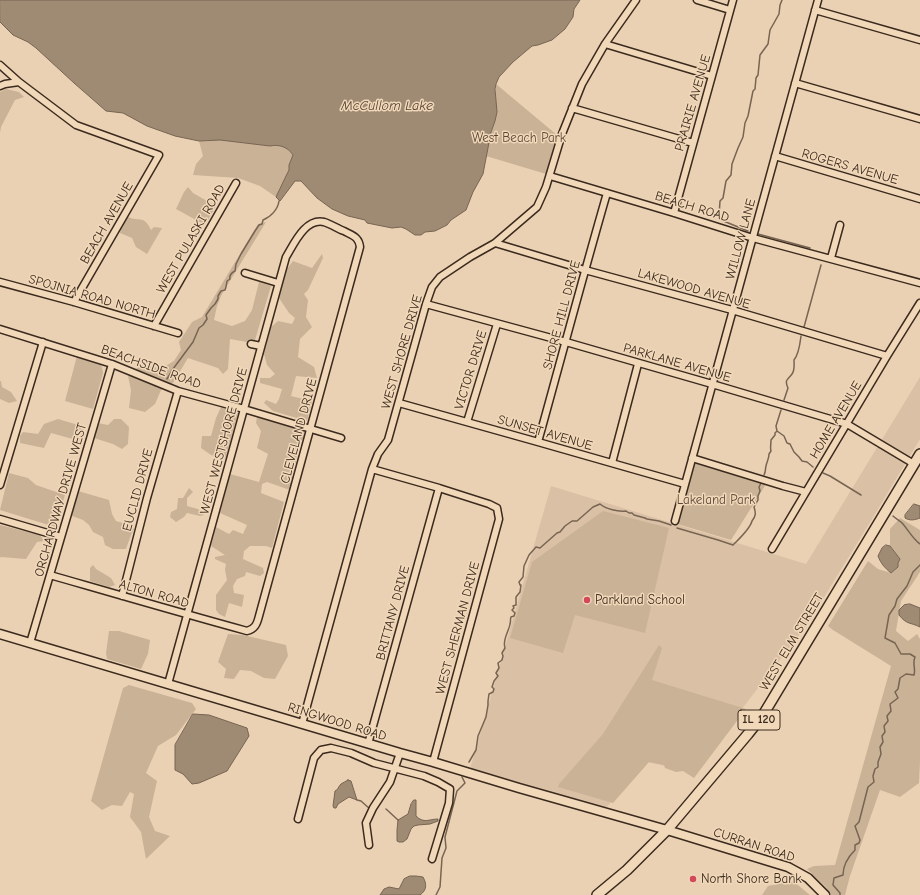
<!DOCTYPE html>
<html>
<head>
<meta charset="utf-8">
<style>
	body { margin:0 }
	canvas { display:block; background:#ead1b3 }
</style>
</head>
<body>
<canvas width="920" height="895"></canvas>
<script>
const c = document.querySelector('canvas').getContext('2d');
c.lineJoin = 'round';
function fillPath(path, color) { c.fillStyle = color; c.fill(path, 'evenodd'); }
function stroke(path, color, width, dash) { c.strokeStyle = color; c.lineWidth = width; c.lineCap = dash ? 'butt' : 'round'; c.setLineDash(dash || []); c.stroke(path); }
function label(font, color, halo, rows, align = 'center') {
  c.font = font + ' "Comic Neue",sans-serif'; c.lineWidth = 3; c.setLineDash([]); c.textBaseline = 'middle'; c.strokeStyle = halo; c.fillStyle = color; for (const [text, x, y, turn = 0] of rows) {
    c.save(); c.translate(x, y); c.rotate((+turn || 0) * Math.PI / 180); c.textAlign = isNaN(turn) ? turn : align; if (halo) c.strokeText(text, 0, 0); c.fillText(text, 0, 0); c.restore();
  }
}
const built = new Path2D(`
	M920,377V439L872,519L807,625L693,772L647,762L605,809L470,769L551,486L806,564Z`);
const green = new Path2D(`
	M496,84L557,135L546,174L486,156L491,132L495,121Z
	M6,89L19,92L24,97L15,100L1,127L0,133V92Z
	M220,140L270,146C279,144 288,147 293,155L289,165V170L276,197L260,186L238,178L193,175L196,164L203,156L199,141Z
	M188,187L193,193L216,206L205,225L176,209L184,192Z
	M128,217C140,222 144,215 151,230L154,227L162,228L147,254L136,247L132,238L120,233L122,224Z
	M266,222L222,294L217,306L214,320L232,326L245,321L252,310L259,282L271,286L255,340L247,342L230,339L228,369L223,374L218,368L188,358L173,383L161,390L155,404L145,412L129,408L131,390L128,376L137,368L147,365L161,369L174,361L181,350L179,342L192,322L202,317L258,224Z
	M322,254L323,258L308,290L304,294L308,300L306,317L312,327L300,339L298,357L314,367L317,378L296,376L291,396L312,401L307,421L273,411L264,403L266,400L276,404L279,399L282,389L260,383V378H270L275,374L267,365L264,354L271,327L278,321L292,324L295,318L289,313L279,298L287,269L293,261L312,268Z
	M77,356L101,363L103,373L93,409L65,401Z
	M0,381H1L2,387L11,392L17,401L9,403L0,399Z
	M221,407L238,413L225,459L211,455L201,448L202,436H211L216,418Z
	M257,417L302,428L305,431L304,438C295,444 297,455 296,464C294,473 292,481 290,490L267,482L262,484L261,493L284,502L272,548L266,546H250L244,551L243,559L263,568L264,573L260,576L246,572L245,576L237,579L233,586L234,593L244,595L242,607L229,603L225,617L219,614L216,610V595L227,580L225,570L226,564L215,559V557L225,555L211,546L216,527L229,534L233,530L243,534L247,525L220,513L230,474L259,482L268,454L257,448L261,431L256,423Z
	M58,419L85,427L80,441L51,433L44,448L20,443V436L23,432L38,434L44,424Z
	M114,419H121L129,427L128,444L122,449L113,444L94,438L95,431L98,423L108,425Z
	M692,458L768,481L731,540L674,523Z
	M9,473L28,478L36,485L65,495L55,527L0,510Z
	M189,488L193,492L187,498V506L198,509L204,515L200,516L187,513L184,517L176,522L170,517L171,512L177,509L178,498H183Z
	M78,491L109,500L112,514L116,521L129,525L134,529L131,535L126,549H113L105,545L103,537L93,532L89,525L83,520L72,516L73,506Z
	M603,511L669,528L645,633L575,615L563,653L510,638L532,562Z
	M900,518L920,530V572L901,601L896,631L908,641L917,634L920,639V761L919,783L900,797L880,790L850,876L845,895H831L826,887L807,869L814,866L835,865L891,666L833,630L828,626L868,561L878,569L891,573L896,569L898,563L900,559L890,546V529Z
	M0,525L40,535L44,541L37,542L26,559L1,557L0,558Z
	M93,565L96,569L111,578L115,585L109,587L90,581V568Z
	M109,631H119L150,640L148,654L141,669L107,659L106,653Z
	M228,634L243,635L286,645L288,656L275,679L264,678L251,671L240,670L234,679L224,678L226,669L218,662Z
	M659,645L662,648L652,680L746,709L694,778L683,771L676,772L665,768L664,765L649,762L613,803L558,787L559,784L603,734Z
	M129,685L192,703L196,709L176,735L158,746L146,773L157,781L149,817L155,831L170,836L146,859L141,832L130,817L134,794L130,792L122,806L112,805L102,810L91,801L123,688Z
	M793,881L810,895H762L768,886Z`);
const water = new Path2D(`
	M0,0H580L574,9L573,17L565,29L552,40L538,45L532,46L513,62L499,77L496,84L495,89L497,112L495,121L491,132L483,174L473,192L466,210L451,220L447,225L435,231L425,232L421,235H415L406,229L401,227L392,228L367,223L365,220L348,216L332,209L317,198L301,181H295L280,201L276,197L286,176L289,170V165L293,155C288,147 279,144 270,146L220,140L199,141L175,136L147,126L123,113L106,111L74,83L36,48L28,42L13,35L0,22Z
	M914,504L920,506V518C915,520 910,521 905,518V515Z
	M886,545L890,546L900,559L898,563V567L891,573C885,568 881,564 878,556L882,548Z
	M910,604L920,608V627C910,622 907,625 899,615V610L904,605Z
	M193,714L209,715L247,728L249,736L227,771L199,783L192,784L183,774L175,770V745Z
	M348,780L351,781L357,800L349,797L338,804L336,808H334L333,806L335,791C338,790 338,787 341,784C343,783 346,781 348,780Z
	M414,800H416V816C424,824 429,819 438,819V821L430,824L418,825L414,826L411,829L407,839L403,842H399L397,841V830L398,820L408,814L411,804Z
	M410,876H416L423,877C427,884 427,890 420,895H380L384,889L389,887L399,889L404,879Z`);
const stream = new Path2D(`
	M748,231L721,220L719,216L720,201L723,198L726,181L731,175L732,164L738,148L743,137L745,123L748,116L753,91L755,89L756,78L758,75L760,55L768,44L770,30L779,14L780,5L782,0
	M758,234L810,248
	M804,327L821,265
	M167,379L173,369L193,342L199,328L203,325L207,319L206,315L211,308L215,304L218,299V296L221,291L225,290L226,287L227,281L230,279C229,275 231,273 235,271L236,264L241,254L255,231L259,225L262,224L263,220C271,217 278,209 279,201
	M784,400L788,388C784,379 788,380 792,374C795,370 794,365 794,360C799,354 800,344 801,336
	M781,410L776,426L777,431L784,436L787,443L790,444L794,452L799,457L802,461L807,462L813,467
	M823,473L830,476L861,495
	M764,475C766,471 765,470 766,466C767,461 769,459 769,454L771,451C770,448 771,444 771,440L775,435V433L777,431
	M893,516C896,519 901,521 903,524C908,530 914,540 920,544
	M677,528L718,540L733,545C739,539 750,529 752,521C756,516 756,513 754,507L758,500V496L760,491L759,487L761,483
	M469,762L476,750L478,736L486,717L488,705V701L489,694L493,692L494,689L492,687L494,681L498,676L496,673L499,668L498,663L502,660L503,656L502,653L505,648C502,640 509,631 510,624C511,621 510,619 511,617L514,616L515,613L512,610L514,608L513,606L516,605V597L520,592L521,585H520L519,582L523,577L524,566L529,555L536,547L540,548L557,533L560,532L565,526L572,521H577L593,507L600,504C606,509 618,512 626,511L629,513H632L634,515L645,518L647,519L659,521L671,525
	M357,800L361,801L370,809
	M386,809L398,820
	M436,895L440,887L442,858L446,848L445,837L457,791L465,783L462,777
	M840,895V893L833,885L834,878L843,875C843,866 848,857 855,850V845L859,843L860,840L855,826L859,822L868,787L874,782L873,776L875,769L878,767V762L881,754L880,747L883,742L882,736L885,732L884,726L888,721L887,716L891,711L890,704L898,698L895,692L898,689L900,678L906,674L914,675C916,668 912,664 915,657L910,654H901L895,643L885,638L889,615L895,606L897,599L907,586L913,572L920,565`);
const street = new Path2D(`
	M697,0L730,10
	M815,10L920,40
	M605,44L712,76
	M0,65L19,82L76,125L159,155L74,302
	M795,83L920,119
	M0,86L5,84L19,82
	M572,108L693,143
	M775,156L920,199
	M550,176L674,213L753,238L920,283
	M674,213L733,0
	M495,243L585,270L732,310L887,356
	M831,258L840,225
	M245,273L278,283
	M0,282L74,302L178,333
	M426,304L566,342L712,384L847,424L914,464
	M154,326L236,183
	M0,329L112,364L178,391L244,409L341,438
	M251,344L261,346
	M399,403L538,442L685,484
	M467,422L497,324
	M538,442C561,359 583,276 607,193
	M692,458L783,486L806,492
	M612,463L638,364
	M372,469L439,488L489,504L497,508L499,519L433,762
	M0,485L43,342
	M0,519L61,537
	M675,521L818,0
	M772,549L887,356L920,303
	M50,575C116,594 181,613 247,631C255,629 257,624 259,616L360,247C359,237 353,236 344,231C338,229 331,224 324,222C305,218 294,244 286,257L168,684
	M122,596L147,498L178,391
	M30,643L112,364
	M302,724L372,469L378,454L388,440L426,304L432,287L440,277L470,257L495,243L537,207L546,187L562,134L582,84L605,44L636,0
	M368,744L439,488
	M298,819L314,758L321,750L331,748L351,753L374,763L424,776L438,782L450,789L449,803L432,859
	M369,845L366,823L373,808L390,782L400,753`);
const secondary = new Path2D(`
	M0,634L400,753L433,762L519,788L667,830L778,864L788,867L808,878L825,895`);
const primary = new Path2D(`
	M597,895L627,870L667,830L748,734L763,715L920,454`);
const markers = [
	[587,600,4,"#d1495b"],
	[693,879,4,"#d1495b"]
];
const shields = [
	[759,720,42]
];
const shieldNames = [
	["IL 120",759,720]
];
const streetNames = [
	["PRAIRIE AVENUE",693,103,-74],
	["ROGERS AVENUE",850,167,16],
	["BEACH ROAD",692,207,17],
	["BEACH AVENUE",107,223,-60],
	["WEST PULASKI ROAD",191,239,-60],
	["WILLOW LANE",741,239,-75],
	["LAKEWOOD AVENUE",694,289,16],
	["SPOJNIA ROAD NORTH",92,297,16],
	["SHORE HILL DRIVE",562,315,-75],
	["WEST SHORE DRIVE",402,352,-74],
	["PARKLANE AVENUE",677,363,16],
	["BEACHSIDE ROAD",151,367,20],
	["VICTOR DRIVE",471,370,-73],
	["HOME AVENUE",836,420,-59],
	["CLEVELAND DRIVE",299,431,-75],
	["SUNSET AVENUE",545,433,16],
	["WEST WESTSHORE DRIVE",224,441,-75],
	["EUCLID DRIVE",138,490,-75],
	["ORCHARDWAY DRIVE WEST",61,500,-74],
	["ALTON ROAD",154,594,16],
	["BRITTANY DRIVE",393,613,-75],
	["WEST SHERMAN DRIVE",458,628,-75],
	["WEST ELM STREET",792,642,-59],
	["RINGWOOD ROAD",337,722,17],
	["CURRAN ROAD",754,845,18]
];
const parkNames = [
	["West Beach Park",519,138],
	["Lakeland Park",716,500]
];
const poiNames = [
	["Parkland School",595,600],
	["North Shore Bank",701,879]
];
const waterNames = [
	["McCullom Lake",387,106]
];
fillPath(built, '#dac1a5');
fillPath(green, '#cab297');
fillPath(water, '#9f8b74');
stroke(water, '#776452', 1);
stroke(stream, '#776452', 1.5);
stroke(street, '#3b2a1e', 9);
stroke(secondary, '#3b2a1e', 11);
stroke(primary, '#3b2a1e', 12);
stroke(street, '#f1d8b9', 6);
stroke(secondary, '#f1d8b9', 8);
stroke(primary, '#f1d8b9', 9);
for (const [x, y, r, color] of markers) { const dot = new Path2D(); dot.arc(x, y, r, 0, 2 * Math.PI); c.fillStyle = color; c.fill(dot); stroke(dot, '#f1d8b9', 1.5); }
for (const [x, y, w] of shields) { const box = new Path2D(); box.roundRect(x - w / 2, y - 10, w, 20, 3); c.fillStyle = '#f1d8b9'; c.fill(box); stroke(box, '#3b2a1e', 1); }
label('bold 12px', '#3b2a1e', null, shieldNames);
label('13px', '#3b2a1e', '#f1d8b9', streetNames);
label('13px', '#584536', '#f1d8b9', parkNames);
label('13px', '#3b2a1e', '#f1d8b9', poiNames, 'left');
label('italic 14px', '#544234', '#f1d8b9', waterNames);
</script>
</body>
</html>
